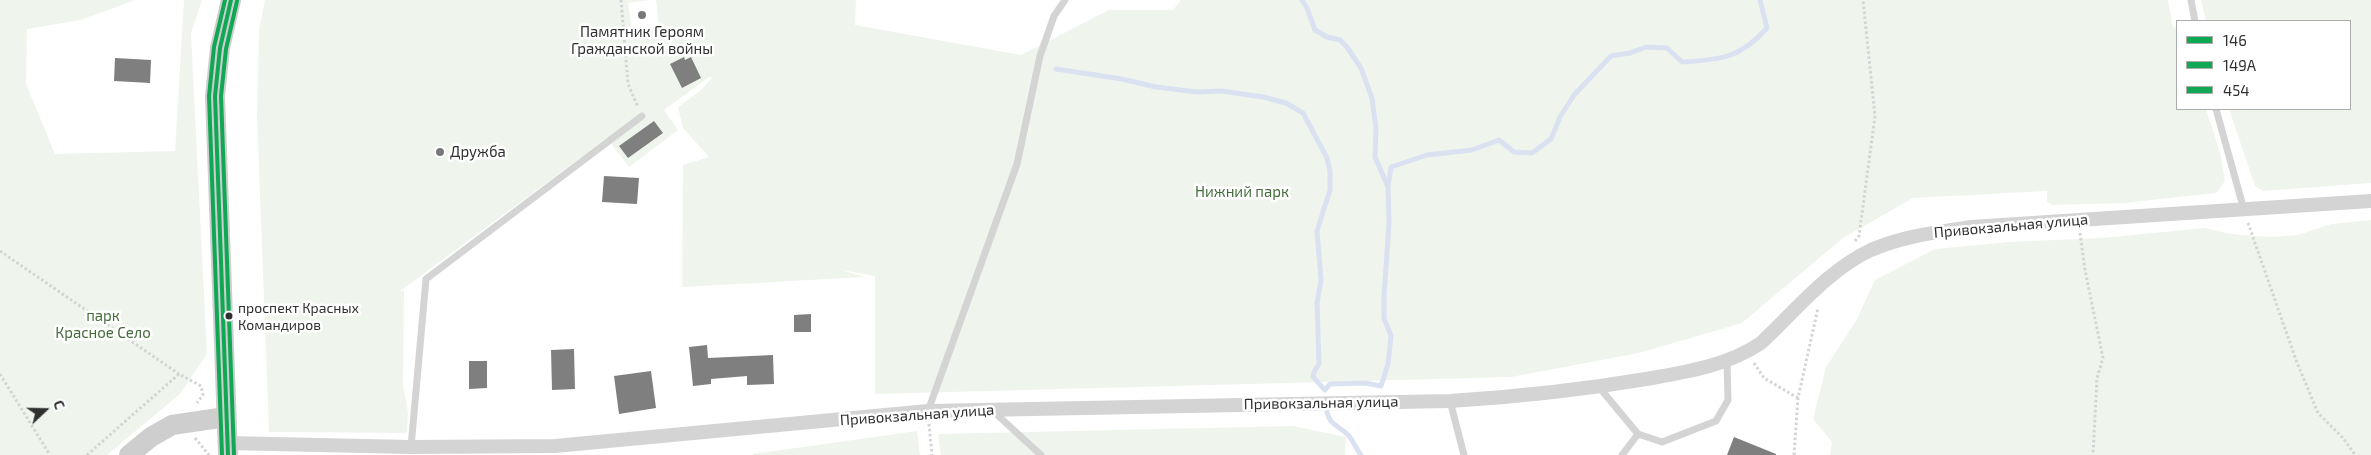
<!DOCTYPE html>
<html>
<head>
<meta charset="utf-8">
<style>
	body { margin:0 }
	#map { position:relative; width:2371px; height:455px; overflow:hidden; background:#fff; font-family:"Exo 2",sans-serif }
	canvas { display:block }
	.legend { position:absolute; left:2176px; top:20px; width:175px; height:90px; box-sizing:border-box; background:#fff; border:1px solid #acacac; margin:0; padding:6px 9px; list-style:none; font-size:15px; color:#303030 }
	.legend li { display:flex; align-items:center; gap:10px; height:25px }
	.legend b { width:25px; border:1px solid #acacac }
	.north { position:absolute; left:20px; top:385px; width:50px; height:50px; -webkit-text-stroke:4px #fff; paint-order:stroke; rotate:69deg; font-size:14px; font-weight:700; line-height:20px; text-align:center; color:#303030 }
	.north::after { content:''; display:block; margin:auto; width:18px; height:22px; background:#303030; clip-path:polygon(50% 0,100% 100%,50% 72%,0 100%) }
</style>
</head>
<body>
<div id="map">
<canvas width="2371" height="455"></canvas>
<ul class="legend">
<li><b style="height:6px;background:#10a855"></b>146</li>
<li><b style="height:6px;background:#10a855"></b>149А</li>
<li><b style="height:6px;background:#10a855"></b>454</li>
</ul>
<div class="north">С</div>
</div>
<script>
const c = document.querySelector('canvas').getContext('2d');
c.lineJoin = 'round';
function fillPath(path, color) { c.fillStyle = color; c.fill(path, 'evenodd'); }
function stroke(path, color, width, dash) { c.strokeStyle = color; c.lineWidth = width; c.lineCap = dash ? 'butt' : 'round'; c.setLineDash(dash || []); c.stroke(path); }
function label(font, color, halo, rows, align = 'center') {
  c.font = font + ' "Exo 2",sans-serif'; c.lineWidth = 5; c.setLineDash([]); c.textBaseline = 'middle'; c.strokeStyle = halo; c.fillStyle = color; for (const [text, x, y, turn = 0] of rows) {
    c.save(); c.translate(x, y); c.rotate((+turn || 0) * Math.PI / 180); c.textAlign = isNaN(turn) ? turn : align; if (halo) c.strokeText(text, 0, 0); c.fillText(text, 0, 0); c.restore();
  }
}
const green = new Path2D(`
	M0,0H135L81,20L27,29L26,84L55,154L175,151L184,0H202L191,33L207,354L180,394L107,455H0Z
	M265,0H650L628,3L632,30L659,26L656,0H856L855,25L1021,55L1109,10H1173L1181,0H2168L2173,28L2177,26V109H2206L2220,152L2225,181L2216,193L2124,203L2053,205L2047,202V191L1913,198L1843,238L1742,323L1639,353L1511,377L875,394V276L841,270L865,277L682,287L683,165L709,157L683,128L678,107L700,91L712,78L709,77L664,110L678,130L629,167L607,138L399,292L404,290L403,385L408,412L407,433L269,432L257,116L259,30Z
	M2201,0H2371V183L2263,191L2255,186L2229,109H2350V21H2206Z
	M2371,220V455H1830L1832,442L1813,419L1826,367L1856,321L1875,280L1935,249L2009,242L2101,238L2205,228L2231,234L2271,237L2298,235L2331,224Z
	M1293,426L1346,437L1345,455H941L938,434Z
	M917,431L920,455H753V454Z`);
const stream = new Path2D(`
	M1302,0L1307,8L1315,30L1327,37L1340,40L1347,47L1361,68L1372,98L1376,129L1375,157L1388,187
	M1056,69L1122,79L1156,87L1197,92L1222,91L1263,97L1286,103L1303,113L1327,158L1330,171V190L1317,231L1321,280L1317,303L1319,364L1314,372L1313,377L1325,390L1330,384L1365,383L1381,386L1388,364L1391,336L1384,318V296L1389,223L1388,187L1391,167L1427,155L1472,150L1499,140L1514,152L1532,153L1551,139L1560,117L1574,95L1611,56L1630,53L1646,47L1667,48L1682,62C1720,60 1741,58 1767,28L1760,0
	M1327,412C1330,426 1340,426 1348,435C1353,440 1356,449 1361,455`);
const building = new Path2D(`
	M684,57L685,60L691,57L701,78L682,88L670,64Z
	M115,58L151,60L150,83L114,81Z
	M654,121L663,133L628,158L619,146Z
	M604,176L639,178L637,204L602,202Z
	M811,314V332H794V315Z
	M707,345L708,358L773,355L774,384L747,385V376L711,379V384L693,386L689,347Z
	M574,349L575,389L552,390L551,350Z
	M469,361H487V388L469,389Z
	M651,371L656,408L619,414L614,376Z
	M1734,437L1776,454V455H1727Z`);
const path = new Path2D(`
	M621,0L628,84L638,107
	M2248,223L2296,360L2318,413L2343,438L2355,455
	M2080,233L2085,270L2103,358L2097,378L2093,455
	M1855,241L1859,236L1875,116L1863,0
	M0,251L179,374
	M1754,363L1764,378L1798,398
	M0,374L50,455
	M929,424L932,455
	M195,438L209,455
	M87,455L179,374L201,386L203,395L197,403
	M1794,455L1798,398L1818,308`);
const lane = new Path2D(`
	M2191,0L2195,21
	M2216,109L2244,210
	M1599,387L1638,434L1662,442L1716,421L1728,400L1727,361
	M1450,401L1464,455
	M928,411L1017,164L1040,56L1054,16L1065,0
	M993,411L1041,455
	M411,447L426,279L642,116
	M1622,455L1638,434`);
const street = new Path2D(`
	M227,443L411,447L555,446L928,411L1450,401C1516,397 1581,390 1646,379C1686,372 1727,366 1761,343C1795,311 1828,270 1871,250C1903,236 1937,232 1971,227L2371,201`);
const secondary = new Path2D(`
	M129,455L151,437L172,425L226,417
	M228,455L215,96L220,48L231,0`);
const bus1 = new Path2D(`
	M228,455L215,96L220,48L231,0`);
const bus2 = new Path2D(`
	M234,455L221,96L226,49L237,1`);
const bus3 = new Path2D(`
	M222,455L209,96L214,47L225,0`);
const markers = [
	[642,15,5,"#787878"],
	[440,152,5,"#787878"],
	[229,316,4.5,"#303030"]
];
const busNames = [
	["проспект Красных",238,308],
	["Командиров",238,325]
];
const poiNames = [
	["Памятник Героям",642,32],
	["Гражданской войны",642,49],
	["Дружба",450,152,"left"]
];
const parkNames = [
	["Нижний парк",1242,192],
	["парк",103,316],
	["Красное Село",103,333]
];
const streetNames = [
	["Привокзальная улица",2011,226,-5],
	["Привокзальная улица",1321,403,-1],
	["Привокзальная улица",917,415,-4]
];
fillPath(green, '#eff5ed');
stroke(stream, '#dae2f2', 5);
fillPath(building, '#7f7f7f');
stroke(path, '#d4d4d4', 3, [2.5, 2.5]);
stroke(lane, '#d4d4d4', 7);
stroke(street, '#d4d4d4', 14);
stroke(secondary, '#cecece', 20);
stroke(bus1, '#10a855', 4);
stroke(bus2, '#10a855', 4);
stroke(bus3, '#10a855', 4);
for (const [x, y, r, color] of markers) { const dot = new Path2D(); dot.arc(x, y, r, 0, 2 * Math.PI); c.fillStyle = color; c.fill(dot); stroke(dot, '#fff', 2); }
label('14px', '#303030', '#fff', busNames, 'left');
label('15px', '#303030', '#fff', poiNames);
label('15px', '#456d3c', '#fff', parkNames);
label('15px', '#303030', '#fff', streetNames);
</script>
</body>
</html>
